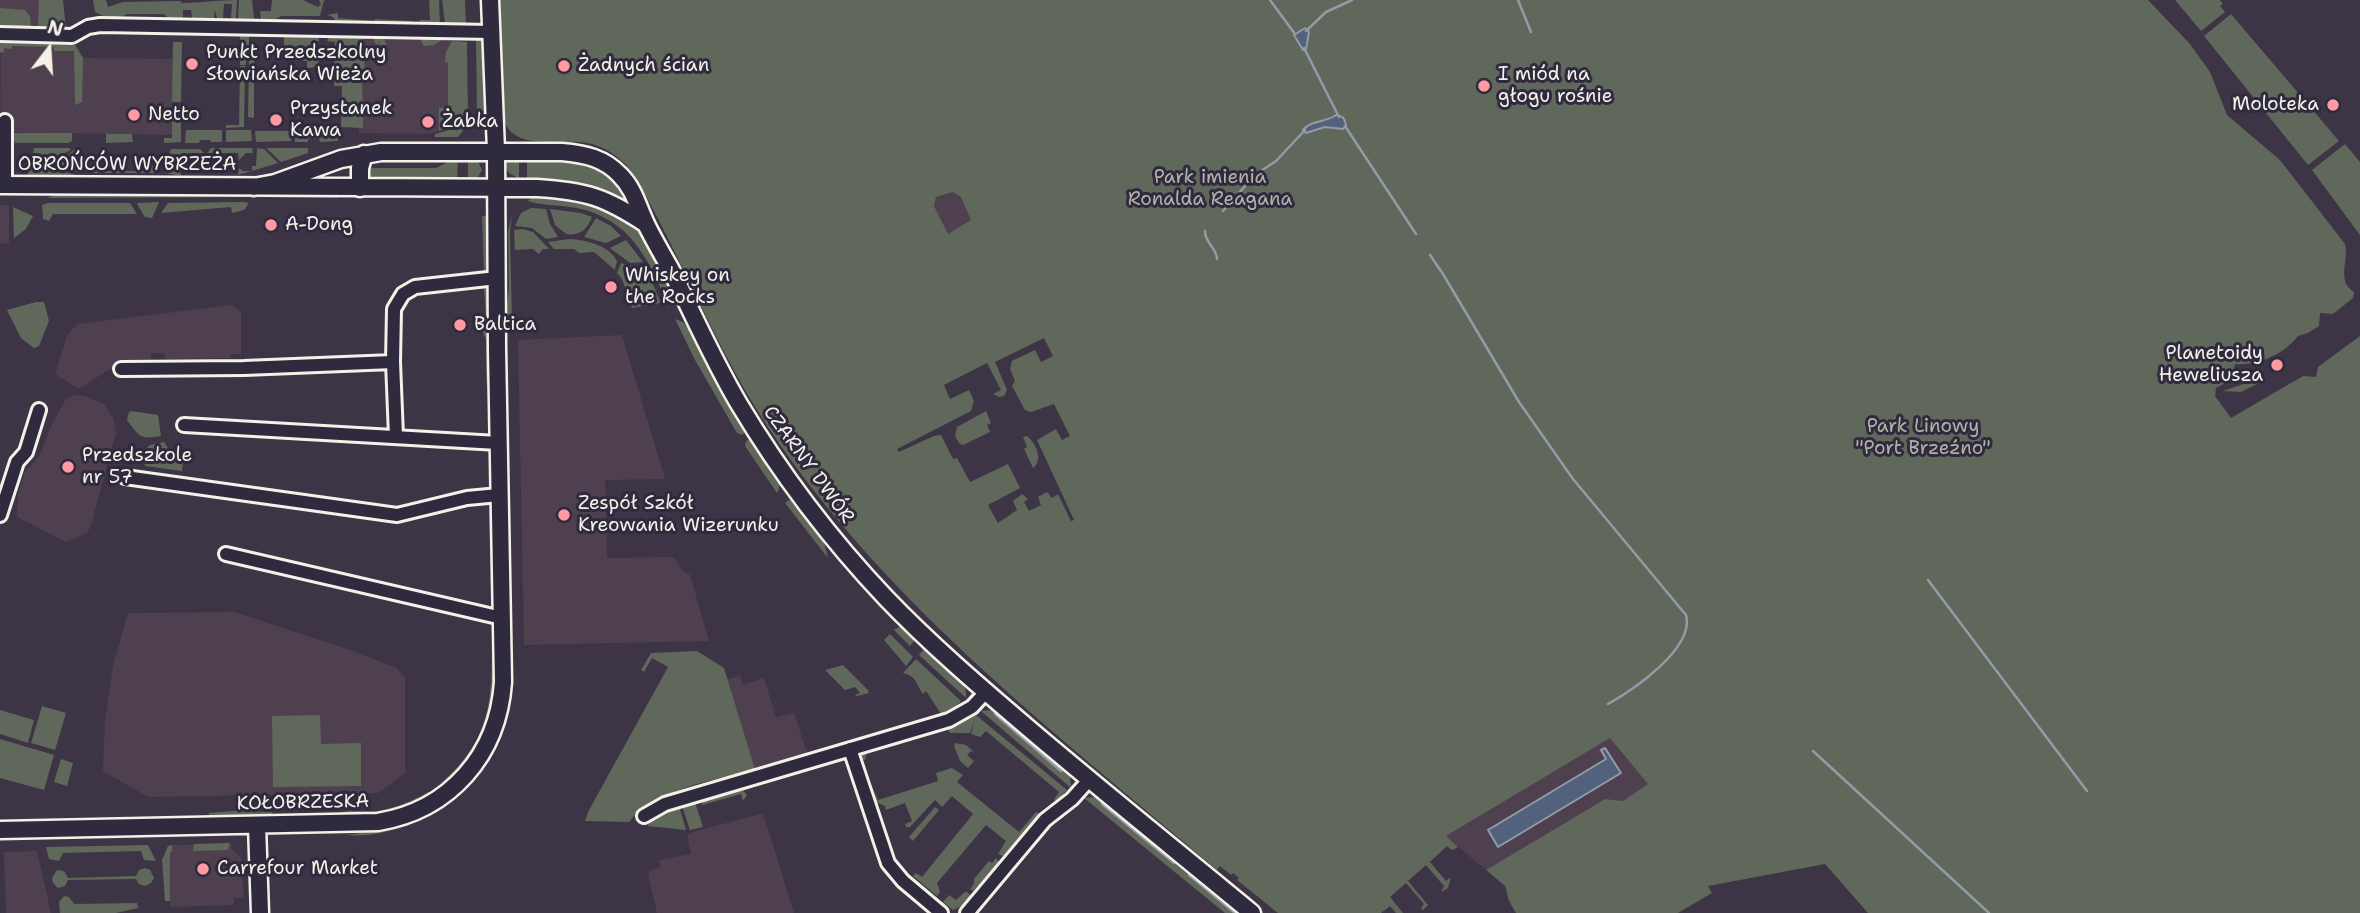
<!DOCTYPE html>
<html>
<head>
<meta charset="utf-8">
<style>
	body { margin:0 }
	#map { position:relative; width:2360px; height:913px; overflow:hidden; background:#3d3445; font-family:"Shantell Sans",sans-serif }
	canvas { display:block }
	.north { position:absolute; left:14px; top:14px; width:70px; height:70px; -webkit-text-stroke:5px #2f2a3d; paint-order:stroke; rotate:17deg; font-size:19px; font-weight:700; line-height:28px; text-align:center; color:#f4f1e8 }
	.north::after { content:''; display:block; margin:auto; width:24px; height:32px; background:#f4f1e8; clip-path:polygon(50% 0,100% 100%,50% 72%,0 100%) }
</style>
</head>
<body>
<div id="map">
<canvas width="2360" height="913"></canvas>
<div class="north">N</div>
</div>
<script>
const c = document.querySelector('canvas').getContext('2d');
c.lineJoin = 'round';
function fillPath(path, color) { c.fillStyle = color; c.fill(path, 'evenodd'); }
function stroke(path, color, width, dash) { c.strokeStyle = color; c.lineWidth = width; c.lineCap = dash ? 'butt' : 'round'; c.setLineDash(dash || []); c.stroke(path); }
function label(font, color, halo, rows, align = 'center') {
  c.font = font + ' "Shantell Sans",sans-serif'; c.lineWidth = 6; c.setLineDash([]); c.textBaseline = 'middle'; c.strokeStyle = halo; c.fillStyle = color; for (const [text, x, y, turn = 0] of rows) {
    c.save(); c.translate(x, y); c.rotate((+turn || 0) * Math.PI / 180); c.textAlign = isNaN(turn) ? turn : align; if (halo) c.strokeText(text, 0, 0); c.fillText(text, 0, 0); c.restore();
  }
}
const built = new Path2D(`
	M0,0H63L66,29L0,27Z
	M362,35L440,37L452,41L451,127L429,134L359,133Z
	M1,43L75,45L83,58L173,59L172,135L0,132Z
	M953,192L961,197L972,220L948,235L934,206L936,197Z
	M0,205H9V243L0,244Z
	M232,305L241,312V354H230V358L165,359L164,353H151V360H117L116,369H110L79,389L55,374L67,336L77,324Z
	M622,335L665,479L605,480L607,558L674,557L683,571L690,575L709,641L524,645L518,340Z
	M74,395L85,396L104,404L113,418L116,433L90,528L86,534L66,542L19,518L17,515L18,495L25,472L39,457L52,424L66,399Z
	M235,612L347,649L397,668L405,678V773L378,793L148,797L103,771L105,721L113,666L128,613Z
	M740,676L743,685L764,678L776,717L794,713L807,753L755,769L727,679Z
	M1610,738L1649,784L1623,801L1605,799L1486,870L1445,836Z
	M763,813L794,913H657L648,874L650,871L660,867L659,860L691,854L687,836L690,833Z
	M231,844L232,850L241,857L244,898H234V905L170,907V851H172V845Z
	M37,851L51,913H6L4,852Z`);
const green = new Path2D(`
	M39,0H63L66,29L38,28Z
	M93,0H106L108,7L123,2L181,1V3C202,3 216,0 237,0L236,19H231L232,4H224L223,18H217L215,10L214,18H192L191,10H183V18H168L164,14H127C118,19 104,18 95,12Z
	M239,0H252L254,19H238Z
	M272,0H303L318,7L321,4L319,0H324L320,16H281L276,19H261L260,11H271Z
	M429,0H439L440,25H423L420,22V20H430Z
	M442,0H465L466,23H459V26L445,24Z
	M498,0H2148L2190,44L2210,72L2227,115L2280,160L2345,244C2349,261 2336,281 2354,292L2353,298L2333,314L2320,313L2319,326L2308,333L2298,336C2284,354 2258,366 2235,364L2231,380L2216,388L2215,396L2231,418L2303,376L2316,377L2318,367L2360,336V913H1868L1825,864L1708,886L1712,893L1678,913H1516L1509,901L1505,886L1486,870L1605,799L1623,801L1648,784L1610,738L1446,836L1458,847L1452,850L1447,846L1430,862L1446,881L1451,877L1448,888L1441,892L1444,886L1426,865L1408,881L1428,905L1423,910L1421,908L1424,904L1406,883L1390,897L1403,913H1396L1390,906L1381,913H1278L1237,880L1239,878L1233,873L1231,875L1220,866L1217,870C1052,730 874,595 757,410C711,336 680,255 637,180C628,163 610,149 592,144C564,136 511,155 503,116L501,26ZM953,192L961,197L971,220L948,234L934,206L936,197ZM1044,338L1053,356L1041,362L1035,350L1012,361L1010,369L1015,381L1012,386L1025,410L1031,412L1054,404L1070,436L1062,440L1056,429L1037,440L1074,520L1071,521L1058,494L1052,498L1047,492L1038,497L1041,505L1029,511L1024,502L1028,499L1022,494L1013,501L1017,510L998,523L988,505L1020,488L1008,464L970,482L957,458L953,459L941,435L934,436L899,452L897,449L971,411L974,401L969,390L950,399L944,385L987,363L1001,390L993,394L999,397L1004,396L1007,390L995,362Z
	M2175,0H2220L2223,4L2220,6L2225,12L2201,31Z
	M0,8L25,10L30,16L31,28L0,27Z
	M338,13V18L374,21L375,19L412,21L407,24L337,23L333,17L327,15Z
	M2231,14L2339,141L2308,165L2204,36Z
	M240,34H249V56L246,57V65H240Z
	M284,34L318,35L319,41L312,42V58L319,59C319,67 314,68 307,68V61L284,60Z
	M329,35L363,37L365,74L362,75L363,128L341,127L342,86H334L335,42L327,41Z
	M375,35L440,37L442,40L434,45L424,46L420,39H384L387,45H380V42L378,45L374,42Z
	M476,37L482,42L484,51L485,118L477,119Z
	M452,41L467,42L468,121L439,131V108L448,107V63L445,62L446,52Z
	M173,42H182L181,102H172Z
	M0,43L75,45L83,58L82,102L75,105L74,51H54V47L12,46V49L4,48V52L0,53V84Z
	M249,60H254V118L248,117Z
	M240,66H245L244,127L226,128V125H239Z
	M172,106H181V142L164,143V138H172Z
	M468,124L458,137H435V134Z
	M186,130H222V142H211L210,140H200L199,143H185Z
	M226,130H251L252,141L226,142Z
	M255,131H290L291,141L256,142Z
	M295,131L338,132V141L320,142L319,139H308V142H295Z
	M13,133H72V141L69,143H15Z
	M106,134H132L133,142L106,143Z
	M2345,144L2360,162V235L2312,170Z
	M34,148H69L71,150L57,157H32Z
	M76,148H82L81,173L42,162L64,158Z
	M211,148H252L253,153H246L239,160L238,153H207Z
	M257,148L264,149L278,163L238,175L239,168L243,171H252V166H256Z
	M266,148H308V153L281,162Z
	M171,149H200L204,153H188L187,160L179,155L169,154Z
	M458,157L457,182H455L454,178H386L385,182L373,181L367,176L368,168H436Z
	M468,157L478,161L482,170L477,179L468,182Z
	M519,158V179L509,173L503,164L508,159Z
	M527,158C578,159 608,155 632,208C602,186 563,183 527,180Z
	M167,162L179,163L181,176L165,173Z
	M94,164L95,171H150L151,164L155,170L154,173H91V167Z
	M31,165L45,166L79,176L65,181L28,177V167Z
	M60,193L244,194L247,197L47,198Z
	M262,194H338V198L259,197Z
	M548,194C567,198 590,200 608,207C637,220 665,264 673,294L667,303C648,257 629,219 577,208C561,205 542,206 528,201L533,196Z
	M159,202L152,218L145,217L137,204L138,203Z
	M48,203H130L137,214H53L49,221L43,219L42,205Z
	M168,203L244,202L249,203L244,210L232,213L231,207L161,213Z
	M13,207L33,216L26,229L14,238Z
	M531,208L546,209L550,224L558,237L546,239L532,228L515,226L521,213Z
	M550,209L581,213L592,217C587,230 580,236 566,234L555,225Z
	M482,216H486V271H484Z
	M512,216L510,232L512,324L505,320L509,289L508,232Z
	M596,218L611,226L621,236L606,243L584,237Z
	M523,229L533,232L549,249H543L539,254L533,249L515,250L514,230Z
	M569,239C586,240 609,245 617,261L615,270L594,252L579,253L574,249H554L548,242Z
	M626,240L643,262L630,263L610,248Z
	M621,263L634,267L645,266L661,303L632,308L622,279L617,273Z
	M484,288L487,289L488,360L486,387V340L483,332L486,321Z
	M36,302H44L49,321L39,346L34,348L21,338L7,310Z
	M675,319L683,322L691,331L747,431L742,435L737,433L695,360Z
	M2261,378L2263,381L2241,392L2223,391Z
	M131,411L158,415L161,436C140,440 139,436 127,420L129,412Z
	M986,411L991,423L987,425L990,432L963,445L959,443L955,436L957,427Z
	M1027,436C1036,443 1044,460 1033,468L1024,449L1027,447L1023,437Z
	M752,438C762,452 788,476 777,493L745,446L746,441Z
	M164,442L170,451L184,453L182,471L145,466V450L150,445Z
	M792,498L795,499L822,534L828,558L785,503Z
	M489,501L492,506L494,600L491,607Z
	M899,627L905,628L917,637L910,646L894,630Z
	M890,634L913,657L906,666L884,640Z
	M492,643H494C496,706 491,746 440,789L438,786C489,742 492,707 492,643Z
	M926,646C939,660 969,677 966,698L919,655Z
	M697,651L724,668L755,769C715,781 655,788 629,822L585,821L588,812L668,667L652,658L644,672L641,670L651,653Z
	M916,659L961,701L951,712L941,714L926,691L923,694C917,686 917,676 903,673Z
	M843,665L868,690L869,693L857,696L855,695L860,693L855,687L845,690L825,670Z
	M42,706L66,713L55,750L31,743Z
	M0,710L34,720L28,743L0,734Z
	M992,710L999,713L1061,765L1070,777L1071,788L981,711Z
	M320,715L321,744L361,743V786L273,787L272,716Z
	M976,715L1067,790L1057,801L1054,800L1059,792L986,731L980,737L971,734L975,719L970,733H950L947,727L867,751L865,760H860V752L866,749Z
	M0,739L54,755L44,790L0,778Z
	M955,743L966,745L975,753L971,751L967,755L974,761L968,768L960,761L954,746Z
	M61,759L73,763L67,786L54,782Z
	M952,768L963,775L957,782L1019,832L1036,812L1039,814L1003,856L998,854L1006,841L986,825L937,883L940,892L937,896L913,876L916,873L922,877L973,814L952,796L942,807L935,800L910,827H906L905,824L912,821L905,803L886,810L885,806L876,802L871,785L878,800L938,781L936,773Z
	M741,788L747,795L743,801L741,794L702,805V799Z
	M429,792L431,795C398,811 377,816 340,813C349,808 365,813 377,811C396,808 412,801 429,792Z
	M1094,797L1101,798L1240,913H1225L1084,798Z
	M695,802L703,827L690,830L682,806Z
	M679,806L686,830L647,826L660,813Z
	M935,807L939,810L913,841L909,837Z
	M440,808L439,811C411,825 379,838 347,835L393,828Z
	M233,811L272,812L271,818L214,819L208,813Z
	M230,843L228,850L193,851L194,844Z
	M148,845L156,861L144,860L141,851L63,853L59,861L49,859L46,847Z
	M172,845V852H170V901H165L162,860L168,846Z
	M996,858L999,862L973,891L970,889L974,884V879L989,861L992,863Z
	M145,868L150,870L154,878L151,883L145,886L139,884L136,879L68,880L65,886L58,888L53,883L52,878L57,870L64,871L68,878L136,876L139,870Z
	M966,891L971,896L962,906L953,910L943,902L949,895L956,900Z
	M64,896L69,897L74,904L137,903L138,908L116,913H60L59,902Z`);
const water = new Path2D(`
	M1305,28L1309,32L1306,49L1303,50L1294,35Z
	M1336,115C1342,115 1345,119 1346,125L1343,129L1325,127L1306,133L1303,130C1313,119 1325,123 1336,115Z
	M1605,748L1621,773L1498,847L1488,830L1606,759L1601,750Z`);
const stream = new Path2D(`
	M1270,0L1295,34
	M1518,0L1531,32
	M1306,31L1326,12L1352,0
	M1304,48L1339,117
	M1345,126L1416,234
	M1223,211L1255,175L1276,161L1305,130
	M1205,231C1204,242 1217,248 1217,259
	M1430,255L1443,274L1519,402L1573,479L1686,615C1695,648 1633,690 1608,704
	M1928,580L2087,791
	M995,714L1061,771
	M1813,751L1989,913
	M1102,804L1174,863
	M1189,875L1235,913`);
const street = new Path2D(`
	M0,34L72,36L88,27L100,25L492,32
	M5,185V121
	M393,362L396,436
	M121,369L244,368L393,362L394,309L403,294L415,287L497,278
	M184,425L498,443
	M125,477L397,515L467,498L499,495
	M0,515L17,462L26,452L39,410
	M226,554L502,618
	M850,749L888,863L903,881L941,913
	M644,816L665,804L949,720L972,707L986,692
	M967,913L1045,820L1072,799L1089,780`);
const secondary = new Path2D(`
	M0,185L537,188C586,191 605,197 646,224
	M254,187L275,183L341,159L381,152H562C585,154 604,158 620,175C635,190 638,208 647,226C654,240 662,254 670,268C693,314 713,360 739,404C781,474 831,540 886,598C930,644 979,686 1027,727C1101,790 1177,851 1252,913
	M360,188V168L364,154
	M257,825L260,913
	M0,830L378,822C450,810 498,755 503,682L497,348L496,151L490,0`);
const markers = [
	[192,64,7,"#ff9aa2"],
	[564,66,7,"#ff9aa2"],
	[1484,86,7,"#ff9aa2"],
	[2333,105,7,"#ff9aa2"],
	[134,115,7,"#ff9aa2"],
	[276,120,7,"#ff9aa2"],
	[428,122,7,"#ff9aa2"],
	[271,225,7,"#ff9aa2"],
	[611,287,7,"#ff9aa2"],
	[460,325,7,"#ff9aa2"],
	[2277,365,7,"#ff9aa2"],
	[68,467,7,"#ff9aa2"],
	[564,515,7,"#ff9aa2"],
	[203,869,7,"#ff9aa2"]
];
const poiNames = [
	["Punkt Przedszkolny",206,53],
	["Słowiańska Wieża",206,75],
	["Żadnych ścian",578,66],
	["I miód na",1498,75],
	["głogu rośnie",1498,97],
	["Moloteka",2319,105,"right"],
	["Przystanek",290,109],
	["Kawa",290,131],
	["Netto",148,115],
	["Żabka",442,122],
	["A-Dong",285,225],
	["Whiskey on",625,276],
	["the Rocks",625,298],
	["Baltica",474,325],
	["Planetoidy",2263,354,"right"],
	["Heweliusza",2263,376,"right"],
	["Przedszkole",82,456],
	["nr 57",82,478],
	["Zespół Szkół",578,504],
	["Kreowania Wizerunku",578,526],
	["Carrefour Market",217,869]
];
const streetNames = [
	["OBROŃCÓW WYBRZEŻA",127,165],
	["CZARNY DWÓR",808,465,54],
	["KOŁOBRZESKA",303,803,-1]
];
const parkNames = [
	["Park imienia",1210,178],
	["Ronalda Reagana",1210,200],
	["Park Linowy",1923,427],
	["\"Port Brzeźno\"",1923,449]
];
fillPath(built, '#4e404f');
fillPath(green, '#60685b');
fillPath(water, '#52617c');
stroke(water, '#939ba7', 2);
stroke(stream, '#939ba7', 2.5);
stroke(street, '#f4f1e8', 18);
stroke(secondary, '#f4f1e8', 21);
stroke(street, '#2f2a3d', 12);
stroke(secondary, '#2f2a3d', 16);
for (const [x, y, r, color] of markers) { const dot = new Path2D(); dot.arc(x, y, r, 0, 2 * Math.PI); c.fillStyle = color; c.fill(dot); stroke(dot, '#2f2a3d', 2.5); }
label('19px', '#f4f1e8', '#2f2a3d', poiNames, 'left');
label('19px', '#f4f1e8', '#2f2a3d', streetNames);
label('19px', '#b1b3a9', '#2f2a3d', parkNames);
</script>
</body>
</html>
